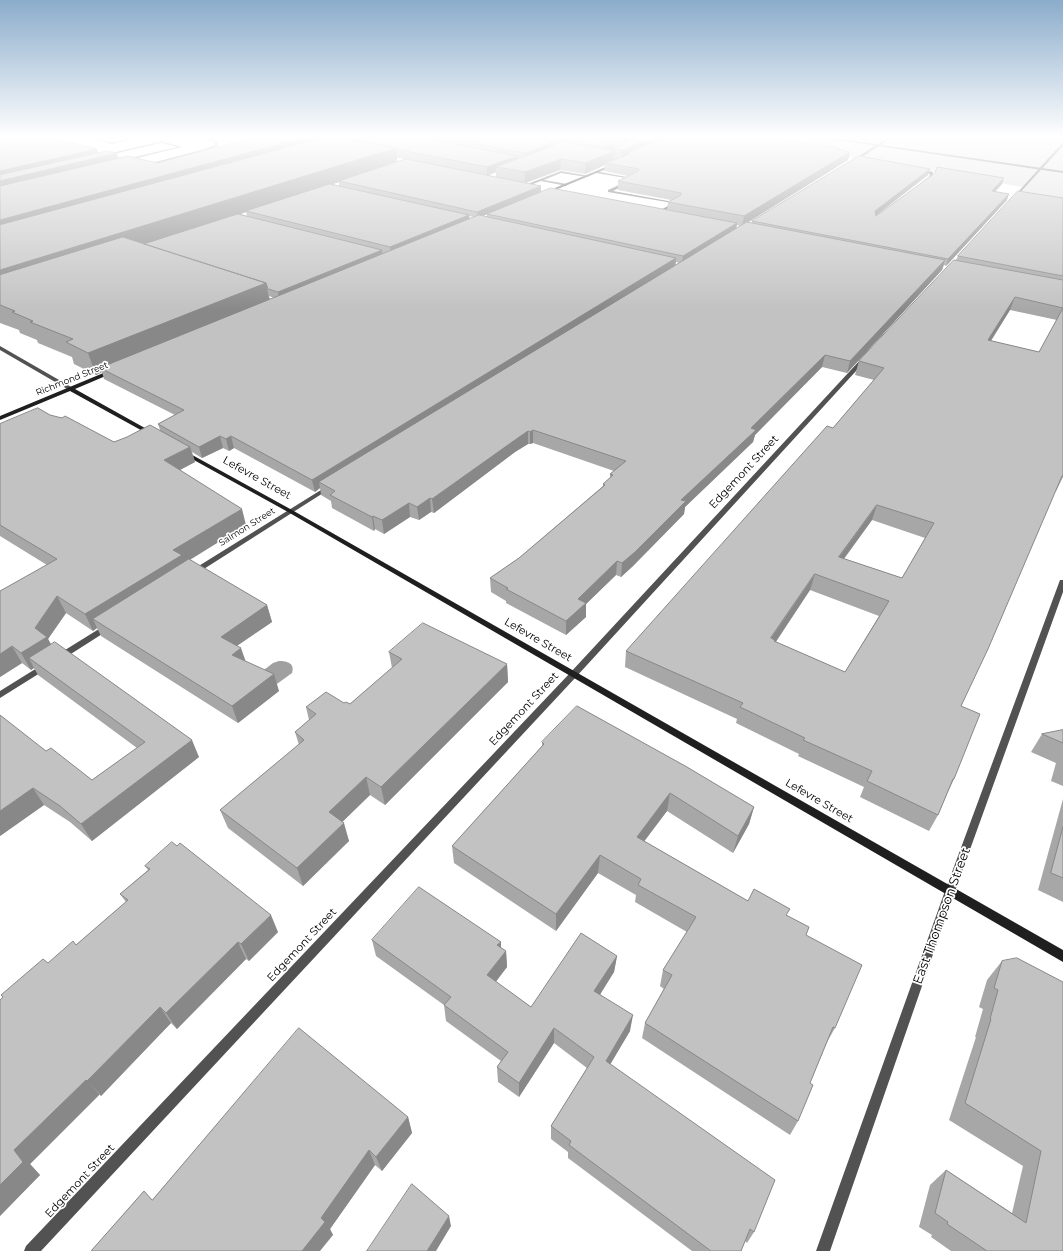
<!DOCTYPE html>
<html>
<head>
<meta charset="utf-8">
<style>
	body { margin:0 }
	canvas { display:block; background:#fff }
</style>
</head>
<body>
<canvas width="1063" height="1251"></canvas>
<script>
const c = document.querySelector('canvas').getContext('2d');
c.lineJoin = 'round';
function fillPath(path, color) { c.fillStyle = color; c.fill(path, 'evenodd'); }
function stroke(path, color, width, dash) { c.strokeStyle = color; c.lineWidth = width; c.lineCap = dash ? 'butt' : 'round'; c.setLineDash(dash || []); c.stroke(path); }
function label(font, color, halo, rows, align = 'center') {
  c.font = font + ' Montserrat,sans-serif'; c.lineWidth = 3.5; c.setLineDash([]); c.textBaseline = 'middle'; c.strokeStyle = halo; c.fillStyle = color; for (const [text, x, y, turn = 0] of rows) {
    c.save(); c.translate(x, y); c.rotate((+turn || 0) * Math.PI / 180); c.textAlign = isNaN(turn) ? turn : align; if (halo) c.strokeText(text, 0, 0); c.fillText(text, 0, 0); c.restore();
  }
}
const green = new Path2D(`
	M724,136H1063V209L1010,200L1023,187Z`);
const water = new Path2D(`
	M279,661C287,661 295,663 292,673L270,689L252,679L273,663Z`);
const lane = new Path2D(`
	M82,136C92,136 103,143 113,142C124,141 133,136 144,136L112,144Z
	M196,136H201L218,142L217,146L207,151L146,166L144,165L205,149L215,145V142Z
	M809,136H819L1063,171V173Z
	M162,141L182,147L129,160L131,161L129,162L103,155ZM161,143L177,147L126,159L109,155Z
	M561,171L589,176L587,177L561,173L544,180L567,184V186L541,181L525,187L522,186Z
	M595,171L637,179L613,191L679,203L661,213H659V211L673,203L608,192V190L632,179L596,173Z`);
const street = new Path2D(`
	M890,136H894L853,163L850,162Z
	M1062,143H1063V146L1013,200H1011Z
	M918,169L933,172V177L925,183H923V181L929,177L930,174L917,171Z
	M0,346L73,388L74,389L69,390L0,350Z
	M862,358L867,359L576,677L41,1251H24L26,1246L570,673Z
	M329,485L332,487L331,488L196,574H193L189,572Z
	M1060,580H1063V592L955,891L830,1251H816L945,891Z
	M107,624L111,627L110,629L63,659H57L56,657L57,655Z
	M45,663L48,664L49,666L48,668L0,698V691Z`);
const secondary = new Path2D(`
	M613,164L616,165L548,193L545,192Z
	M113,369L115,370V372L75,389L152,432V434H148L70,391L0,420V416Z
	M185,451L292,510L1063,950V962L288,512L183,454L182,453Z`);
const wall = new Path2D(`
	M0,136L97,149L98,153L118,158L157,163L259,136H765L779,140L838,148V150L848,160L748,222L752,223V221L930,169L928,175L876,215V216L1002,184L995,192L1007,200L946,266L944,265L942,270L847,373L822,367L755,435L753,442L685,507L684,514L633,566L621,577L616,575L586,604V617L566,635L506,603V601L491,592L490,578L519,558L603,486V484L610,478V474L614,471L533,443L530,444H528L515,452L434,513L431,512L419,520L410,517L384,534L375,529L374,531L332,508L331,501L321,495L320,488L315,492L234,448L229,451L223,448L202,458L192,452L195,462L180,470L246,525L190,560L267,605L272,622L237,646L245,661L279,691L238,723L101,636L97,628L93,631L66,613L48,639L51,644L199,757L92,841L70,822L44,805L0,836L46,751L92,780L137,748L38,675L34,668L31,670L22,663L0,677L47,565L0,536V424L50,415L114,442L160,430L158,424L175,415L104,379L102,372L96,375L74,364L72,357L38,343L37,340L20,333L19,330L0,323ZM397,158H399L405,159L397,162ZM605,165L604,171L628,176L618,181V190L671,200L668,202L667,210L541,192V186L526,183L560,170L585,174ZM496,172V177L488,175ZM339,182V186L333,184ZM246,212L247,216L241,214ZM487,214V217L483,216ZM469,216L474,217L470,219ZM737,225L740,226L736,228ZM676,262L679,263L675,265ZM269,296L274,298L270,299Z
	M1063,198V477L1056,491H1055L961,706L954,779L947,794L938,815L929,831L860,797L864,787L798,756L799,754L736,723L737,719L625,667L626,651L833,428L874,380L855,375L859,361L956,260L958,256ZM1010,310L1057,320L1039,352L991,341ZM872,520L925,538L902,578L844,559ZM810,590L879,616L845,672L776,642Z
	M389,652L507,664L508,682L385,805L370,795L342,822L349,841L303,886L228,828L220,810L299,745L295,732L309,720L306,707L344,703L350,704L392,668Z
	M1063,730V786L1051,781L1056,763L1031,752L1042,734Z
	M542,742L754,807L749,824L733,853L667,811L644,841L748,901L787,915L806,935L835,1028L827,1042L810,1083L798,1121L790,1135L642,1038L645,1023L664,989L660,986L663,970L687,932L635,902L636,895L598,873L556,931L454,863L452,846L542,746Z
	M1063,799V902L1038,890Z
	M145,866L278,932L249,961L246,959L177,1029L171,1023L101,1096L100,1094L30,1164L40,1175L0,1216L48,963L76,945L126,902L120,894L148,870Z
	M372,940L501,942V948L506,951L507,967L496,982L531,1007L617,956L614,972L600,994L630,1031L610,1064L754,1232L747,1243L745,1241L741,1251H692L568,1158V1152L551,1139V1126L587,1068L554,1043L519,1097L498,1082L497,1067L501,1061L446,1021L444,1005L376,956Z
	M1002,961L1063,1251H951L931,1237L932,1235L919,1227L930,1185L946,1170L1012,1213L1023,1166L949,1120L976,1037H975L983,1009L979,1007L987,980Z
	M408,1117L412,1133L382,1171L375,1165L330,1229L333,1235L91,1251L144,1191L152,1200Z`);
const shadedWall = new Path2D(`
	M310,136H320L322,148L0,240V220Z
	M571,136H584L571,141V144L562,148V139Z
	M630,136H649L622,147V139Z
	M656,136H675L622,158V150Z
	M554,142V151L526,161V153Z
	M613,143L612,151L603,155L604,147Z
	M396,148L397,163L339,181V182L249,212L246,211V212L0,293V270Z
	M97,149L99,158L117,153L121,169L0,199V171Z
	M615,151L614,161L605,163V165L585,174V163Z
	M850,152L848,160L742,226L744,216Z
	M517,156V164L496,167V172L487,176V167Z
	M561,159L560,170L525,183V172Z
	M930,169L928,175L873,218L875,211Z
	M1004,178L1002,184L990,197L992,191Z
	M541,186V192L478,218L477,212Z
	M1009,194L1007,200L946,266L948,259Z
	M469,215L470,221L391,254L390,247Z
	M737,223L736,230L682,263L683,256Z
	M382,250L383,257L279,299L278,292Z
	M676,258L675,268L319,482L320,488L315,492L312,480Z
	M945,260L942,270L847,373L850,361Z
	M266,283L270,303L100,368L102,372L96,375L88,353Z
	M1015,297L1010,310L983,353L988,340Z
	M825,355L822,367L755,435L753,442L685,507L684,514L633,566L621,577L622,563L681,500L751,428Z
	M533,430V443L530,444V432Z
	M528,431V444L515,452L434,513L432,499L515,440Z
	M220,436L223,448L202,458L199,447Z
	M231,436L234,448L229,451L226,439Z
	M190,447L195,462L170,475L164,460Z
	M430,498L431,512L419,520L417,507Z
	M409,503L410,517L384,534L382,520Z
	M877,505L872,520L834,572L839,557Z
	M242,509L246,525L93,619L97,628L93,631L85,614L173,550Z
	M373,516L375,529L374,531L372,517Z
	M617,561L616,575L586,604V617L566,635V621L578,599Z
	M815,574L810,590L774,644L771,638Z
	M57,596L66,613L48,639L56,654L29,658L34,668L31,670L21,653L35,628Z
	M267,605L272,622L226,653L221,637Z
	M12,646L22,663L0,677V654Z
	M241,648L247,665L232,655Z
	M507,664L508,682L385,805L381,787Z
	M274,674L279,691L238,723L232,706Z
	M192,740L199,757L92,841L81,824Z
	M366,777L370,795L334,830L329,812Z
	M33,788L44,805L0,836V811Z
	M670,793L667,811L634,855L637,837Z
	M754,807L749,824L733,853L738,836Z
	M344,823L349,841L303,886L297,868Z
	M600,855L598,873L556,931V914Z
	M271,915L278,932L249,961L241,944Z
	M238,942L246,959L177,1029L166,1013Z
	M501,942V957L506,951L507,967L488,991L487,975L497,945Z
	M617,956L614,972L593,1006L594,991Z
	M160,1007L171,1023L101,1096L87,1081Z
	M633,1015L630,1031L604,1075L606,1061Z
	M554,1028V1043L519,1097V1083Z
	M86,1080L100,1094L30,1164L40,1175L0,1216V1185L14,1150Z
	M408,1117L412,1133L382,1171L376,1157Z
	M369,1150L375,1165L330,1229L333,1235L320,1251H302L321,1218Z
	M449,1216L451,1226L436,1251H427Z`);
const building = new Path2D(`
	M0,136H44L97,149L0,171Z
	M259,136H310L0,220V186L128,156L157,163Z
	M329,136H332L396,148L0,270V225Z
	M332,136H412L517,156L487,167L396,149V148Z
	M435,136H520L554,142L526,153Z
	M545,136H571L562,139Z
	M583,136H591L590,137L591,139L613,143L604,147L571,141Z
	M600,136H630L622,139Z
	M642,136H656L622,150L613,148Z
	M669,136H765L779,139H778L838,148L836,149L850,152L744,216L668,202L681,195V193L618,181L638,171L639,169L605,163L627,155L630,152Z
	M563,142L615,151L585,163L561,159L525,172L496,167Z
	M107,151L117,153L0,181V175Z
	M859,156L930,169L875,211L876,216L935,173L937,167L1004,178L992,191L1009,194L948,259L752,221Z
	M406,159L541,186L477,212L339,181Z
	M330,184L469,215L390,247L246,211Z
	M551,188L737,223L683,256L487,214Z
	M1018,191L1063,198V276L958,256Z
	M238,214L382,250L278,292L268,289L266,283L144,244Z
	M479,215L676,258L312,480L231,436L226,439L220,436L199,447L158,424L184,410L100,368Z
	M747,222L945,260L850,361L825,355L751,428L756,430L681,500L686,501L635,552L622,563L617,561L578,599L586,603L566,621L506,589L508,588L490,578L519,558L605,485L603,484L613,475L610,474L626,461L533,430L530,432L528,431L515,440L432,499L430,498L417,507L409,503L382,520L373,516L372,517L330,495L335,491L319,482Z
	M123,237L266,283L88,353L66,342L73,339L30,322L33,321L12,312L15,311L0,305V275Z
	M954,260L1063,280V308L1015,297L988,340L1039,352L1063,308V476H1062L988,649L961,706L980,714L954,779H953L938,815L867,781L872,771L803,740L805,738L740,707L743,703L626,651L827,426L833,428L884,368L859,361ZM877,505L934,523L902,578L839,557ZM815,574L889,601L845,672L774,641L775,640L771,638Z
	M38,408L50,415L62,418L65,416L114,442L127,437L150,425L190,447L164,460L242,509L173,550L182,555L85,614L57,596L35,628L47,637L21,653L12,646L0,654V591L57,559L0,525V424Z
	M189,559L267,605L221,637L241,648L232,655L274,674L232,706L93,619Z
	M423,623L507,664L381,787L366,777L329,812L344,823L297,868L220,810L304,740L295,732L316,714L306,707L326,692L344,703L346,702L350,704L402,659L389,652Z
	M55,642L192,740L81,824L60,806L33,788L0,811V715L46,751L51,748L92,780L145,742L29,658Z
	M577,706L687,767L754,807L738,836L670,793L637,837L748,901L754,889L790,909L786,915L809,927L806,935L862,965L835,1028L833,1027L810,1083L813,1085L798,1121L645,1023L672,975L663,970L696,917L638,885L641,879L600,855L556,914L452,846L544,744L542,742Z
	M1063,730V743L1042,734Z
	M1063,827V878L1051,873Z
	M172,842L177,846L180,843L271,915L241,944L238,942L166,1013L160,1007L87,1081L86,1080L14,1150L23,1162L0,1185V1000L3,997L1,995L43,959L48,963L73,941L76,945L128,900L120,894L150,869L145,866Z
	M419,887L501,942L497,945L506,951L487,975L531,1007L581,933L617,956L594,991L633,1015L606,1061L775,1180L754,1232L750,1229L741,1251H711L569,1145L571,1141L551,1126L594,1057L554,1028L519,1083L497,1067L508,1052L444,1005L451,997L372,940Z
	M1017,958L1063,982V1251H987L947,1224L948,1222L935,1213L946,1170L1026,1223L1041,1151L965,1103L991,1019H990L998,990L994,988L1002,961Z
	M299,1028L408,1117L376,1157L369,1150L321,1218L325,1222L302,1251H91L144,1191L152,1200Z
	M412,1184L449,1216L427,1251H367Z`);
const farStreetnames = [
	["Richmond Street",72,379,-22],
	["Salmon Street",247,527,-32]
];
const streetNames = [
	["Edgemont Street",744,472,-47],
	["Lefevre Street",257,478,29],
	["Lefevre Street",538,640,30],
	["Edgemont Street",524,709,-47],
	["Lefevre Street",819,801,30],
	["Edgemont Street",302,945,-47],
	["Edgemont Street",80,1181,-47]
];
const nearStreetnames = [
	["East Thompson Street",942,916,-70]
];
fillPath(green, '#d9d9d9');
fillPath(water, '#a0a0a0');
fillPath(lane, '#525252');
fillPath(street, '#525252');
fillPath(secondary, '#1f1f1f');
fillPath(wall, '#a7a7a7');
fillPath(shadedWall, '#888');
fillPath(building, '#c2c2c2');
stroke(building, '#888', 1);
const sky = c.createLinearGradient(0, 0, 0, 311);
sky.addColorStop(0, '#8baccb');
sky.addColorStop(0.44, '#fff');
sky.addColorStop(1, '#ffffff00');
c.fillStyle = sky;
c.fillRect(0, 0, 1063, 311);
label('9px', '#000', '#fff', farStreetnames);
label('11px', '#000', '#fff', streetNames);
label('13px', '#000', '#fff', nearStreetnames);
</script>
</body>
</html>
